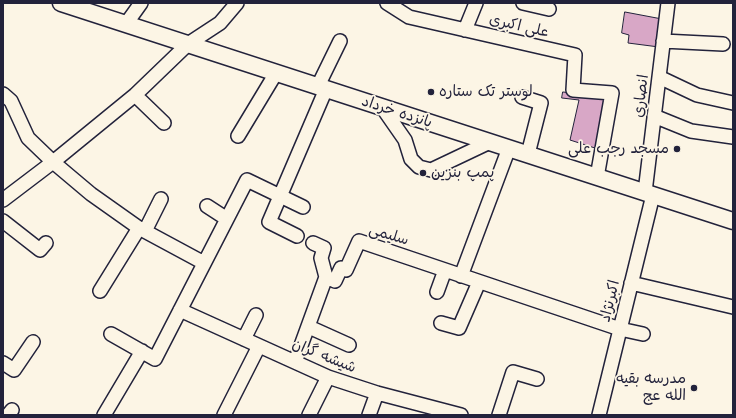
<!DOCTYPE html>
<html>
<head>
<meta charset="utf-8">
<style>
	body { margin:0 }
	#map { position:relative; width:736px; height:418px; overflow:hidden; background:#fcf5e5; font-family:"Comic Neue",sans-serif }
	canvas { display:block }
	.frame { position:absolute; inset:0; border:4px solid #22223b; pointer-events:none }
</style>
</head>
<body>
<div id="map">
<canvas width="736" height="418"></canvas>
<div class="frame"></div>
</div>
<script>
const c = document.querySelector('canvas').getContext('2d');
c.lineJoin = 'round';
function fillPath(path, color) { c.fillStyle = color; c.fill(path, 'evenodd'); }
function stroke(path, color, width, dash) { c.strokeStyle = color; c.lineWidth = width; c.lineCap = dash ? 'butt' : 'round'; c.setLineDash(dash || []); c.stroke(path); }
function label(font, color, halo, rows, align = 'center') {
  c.font = font + ' "Comic Neue","Playpen Sans Arabic",sans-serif'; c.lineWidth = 3.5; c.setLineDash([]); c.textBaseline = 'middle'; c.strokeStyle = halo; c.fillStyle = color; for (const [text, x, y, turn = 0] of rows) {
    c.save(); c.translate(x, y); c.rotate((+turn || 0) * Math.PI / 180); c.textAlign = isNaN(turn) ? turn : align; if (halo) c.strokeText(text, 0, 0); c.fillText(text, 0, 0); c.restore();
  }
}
const building = new Path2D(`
	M625,12L662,19L659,47L628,43L629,35L622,33Z
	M563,92L608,97L598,149L570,140L579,100L562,98Z`);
const minor = new Path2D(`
	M387,3L409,17L575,55L573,90L612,93L597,177
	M523,3L549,9
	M126,24L141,3
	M465,30L476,3
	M663,41L723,44
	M659,77L697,95L733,103
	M318,86L340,41
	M3,94L11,101L28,138L53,162L91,194L139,228L204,263
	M135,95L164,123
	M522,97L541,103L528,154
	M382,107L405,140L411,159L419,167L431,170L490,142
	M654,116L691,131L733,137
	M238,136L276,73
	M645,192L668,3
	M3,200L53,162L135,95L188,44L220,23L237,3
	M207,206L227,219
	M3,221L40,250L46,243
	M145,231L161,199
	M297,236L269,222L326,89
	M313,243L324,248L321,258L326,277
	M461,276L509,148
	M326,277L335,281L341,268L346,270L359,241L620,329L643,334
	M631,283L733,307
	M100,291L139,228
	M437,292L445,270
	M180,310L328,377L377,393L461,415
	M441,323L459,328L479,282
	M309,327L349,345
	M111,334L155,359L247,180L303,207
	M244,339L256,315
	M295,362L326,277
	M3,363L14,370L33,342
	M8,415L12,410
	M104,415L142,351
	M224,415L259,346
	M309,415L328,377
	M369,415L377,393
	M499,415L513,372L537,379
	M599,415L653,195`);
const major = new Path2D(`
	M61,3L733,221`);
const markers = [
	[431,92,4,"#22223b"],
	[677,149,4,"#22223b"],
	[423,173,4,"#22223b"],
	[694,388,4,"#22223b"]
];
const streetNames = [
	["علی اکبری",519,26,13],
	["انصاری",641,96,-83],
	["پانزده خرداد",397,112,18],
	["سلیمی",389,235,17],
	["اکبرنژاد",610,301,-76],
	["شیشه گران",324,356,22]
];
const poiNames = [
	["لوستر تک ستاره",439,92],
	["مسجد رجب علی",669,149,"right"],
	["پمپ بنزین",431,173],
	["مدرسه بقیه‌",686,379,"right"],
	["الله عج",686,396,"right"]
];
fillPath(building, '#d8a7c6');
stroke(building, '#22223b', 1);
stroke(minor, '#22223b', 16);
stroke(major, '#22223b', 19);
stroke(minor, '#fcf5e5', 13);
stroke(major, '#fcf5e5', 16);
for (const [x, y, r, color] of markers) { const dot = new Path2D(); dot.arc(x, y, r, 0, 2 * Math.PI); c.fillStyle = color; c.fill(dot); stroke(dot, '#fcf5e5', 1.5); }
label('15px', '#22223b', '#fcf5e5', streetNames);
label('15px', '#22223b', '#fcf5e5', poiNames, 'left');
</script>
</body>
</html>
